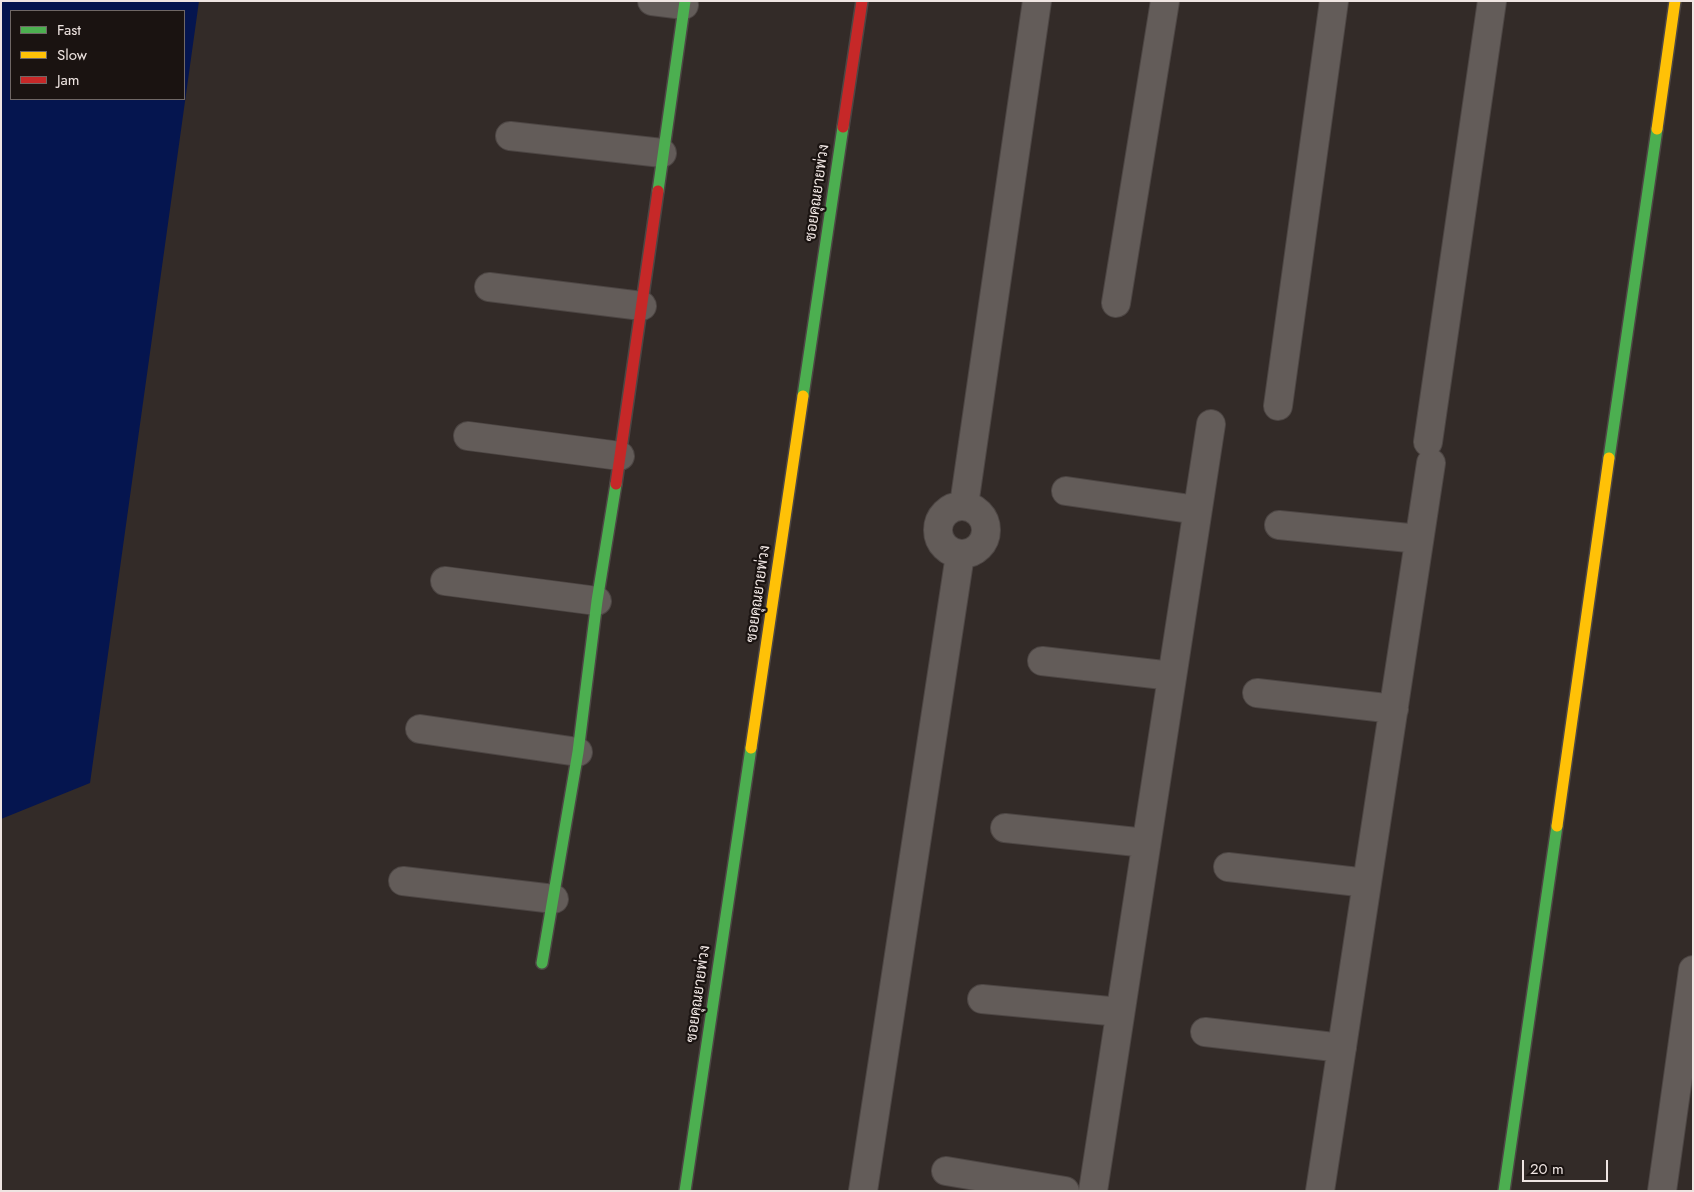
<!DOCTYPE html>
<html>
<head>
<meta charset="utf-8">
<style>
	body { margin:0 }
	#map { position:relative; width:1694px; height:1192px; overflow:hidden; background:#332b28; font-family:Jost,sans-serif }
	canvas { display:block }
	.frame { position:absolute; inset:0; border:2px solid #efe5e2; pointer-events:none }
	.legend { position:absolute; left:10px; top:10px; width:175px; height:90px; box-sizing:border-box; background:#1a1311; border:1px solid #6f6765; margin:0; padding:6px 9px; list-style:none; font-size:15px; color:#efe5e2 }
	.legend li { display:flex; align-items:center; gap:10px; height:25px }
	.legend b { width:25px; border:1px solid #6f6765 }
	.scale { position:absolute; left:1522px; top:1160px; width:86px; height:22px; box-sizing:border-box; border:2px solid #efe5e2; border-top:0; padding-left:6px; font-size:15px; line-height:18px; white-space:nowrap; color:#efe5e2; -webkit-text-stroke:4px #1a1311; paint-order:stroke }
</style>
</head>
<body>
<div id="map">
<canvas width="1694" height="1192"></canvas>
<div class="frame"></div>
<ul class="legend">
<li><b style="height:6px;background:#4caf50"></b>Fast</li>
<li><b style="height:6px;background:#ffc107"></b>Slow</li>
<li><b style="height:6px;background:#c62828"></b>Jam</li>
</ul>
<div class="scale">20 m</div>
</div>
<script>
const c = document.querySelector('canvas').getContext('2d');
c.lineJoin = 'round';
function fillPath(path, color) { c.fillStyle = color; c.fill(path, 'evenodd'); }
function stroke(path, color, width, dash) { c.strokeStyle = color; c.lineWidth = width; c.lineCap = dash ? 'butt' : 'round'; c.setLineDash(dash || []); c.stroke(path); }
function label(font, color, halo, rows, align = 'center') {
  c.font = font + ' Jost,Sarabun,sans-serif'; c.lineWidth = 4.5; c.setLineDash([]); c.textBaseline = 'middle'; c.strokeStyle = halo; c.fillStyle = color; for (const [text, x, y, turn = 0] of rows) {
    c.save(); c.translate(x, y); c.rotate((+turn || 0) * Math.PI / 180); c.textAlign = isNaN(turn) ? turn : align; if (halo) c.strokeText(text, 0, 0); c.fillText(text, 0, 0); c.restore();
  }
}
const water = new Path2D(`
	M1,1H199L90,783L1,819ZM11,11H184V99H11Z`);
const street = new Path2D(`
	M652,1L684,5
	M510,136L662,153
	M489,287L642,306
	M1116,303L1165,1
	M1278,406L1334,1
	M468,436L620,456
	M1428,442L1492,1
	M1066,491L1197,510
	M964,505L1037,1
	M938 530a24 24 0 1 1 48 0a24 24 0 1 1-48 0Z
	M1279,525L1419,539
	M445,581L597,601
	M1042,661L1172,676
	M1257,693L1394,709
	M420,729L578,752
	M1005,828L1146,843
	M1228,867L1367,883
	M403,881L554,899
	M982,999L1120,1012
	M1205,1032L1342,1048
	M946,1171L1065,1191
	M863,1191L960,555
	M1093,1191L1211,424
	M1320,1191L1431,463
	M1662,1191L1693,970`);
const fast = new Path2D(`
	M658,191L685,1
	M803,396L843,127
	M1609,458L1657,129
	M542,963L578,752L597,601L616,484
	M685,1191L751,748
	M1504,1191L1557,826`);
const slow = new Path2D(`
	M1657,129L1675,1
	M751,748L803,396
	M1557,826L1609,458`);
const jam = new Path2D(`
	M843,127L862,1
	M616,484L658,191`);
const streetNames = [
	["ซอยคุณยายพ่วง",818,193,-82],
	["ซอยคุณยายพ่วง",759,594,-82],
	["ซอยคุณยายพ่วง",699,994,-82]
];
fillPath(water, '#05154f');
stroke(street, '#4d4644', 30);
stroke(fast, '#4d4644', 14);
stroke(slow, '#4d4644', 14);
stroke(jam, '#4d4644', 14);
stroke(street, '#635c59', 28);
stroke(fast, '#4caf50', 11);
stroke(slow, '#ffc107', 11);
stroke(jam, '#c62828', 11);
label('15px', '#efe5e2', '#1a1311', streetNames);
</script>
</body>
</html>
